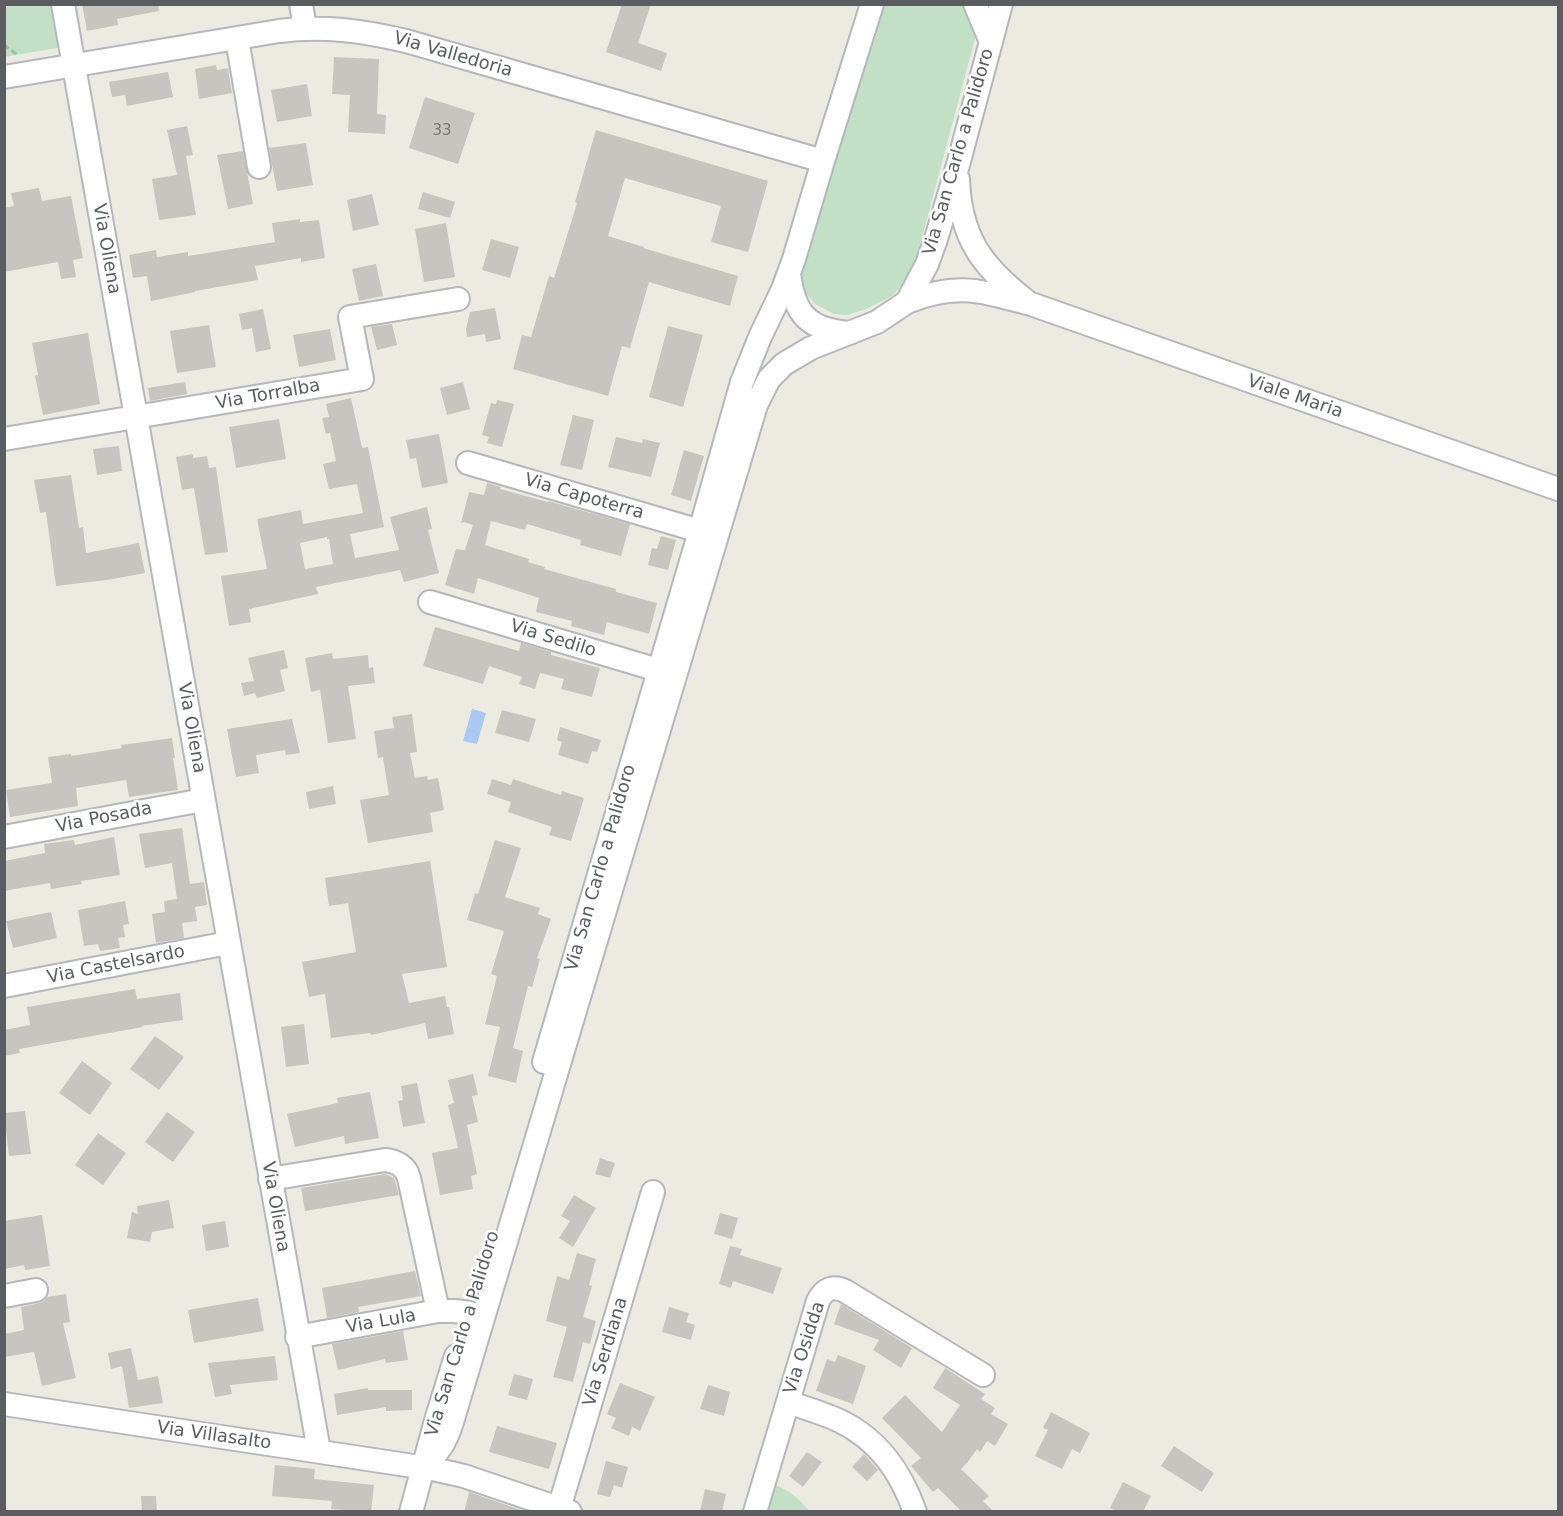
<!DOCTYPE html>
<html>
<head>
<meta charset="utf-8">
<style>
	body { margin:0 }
	#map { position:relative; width:1563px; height:1516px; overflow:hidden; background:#ebebe2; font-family:"DejaVu Sans",sans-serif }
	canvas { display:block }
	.frame { position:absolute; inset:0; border:6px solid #5b5d61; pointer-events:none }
</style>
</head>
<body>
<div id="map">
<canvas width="1563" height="1516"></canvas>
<div class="frame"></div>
</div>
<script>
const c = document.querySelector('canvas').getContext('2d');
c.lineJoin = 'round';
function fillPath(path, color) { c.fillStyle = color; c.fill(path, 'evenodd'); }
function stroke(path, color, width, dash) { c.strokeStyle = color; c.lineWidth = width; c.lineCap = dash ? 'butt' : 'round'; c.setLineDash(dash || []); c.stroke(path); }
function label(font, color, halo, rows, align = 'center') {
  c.font = font + ' "DejaVu Sans",sans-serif'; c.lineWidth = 5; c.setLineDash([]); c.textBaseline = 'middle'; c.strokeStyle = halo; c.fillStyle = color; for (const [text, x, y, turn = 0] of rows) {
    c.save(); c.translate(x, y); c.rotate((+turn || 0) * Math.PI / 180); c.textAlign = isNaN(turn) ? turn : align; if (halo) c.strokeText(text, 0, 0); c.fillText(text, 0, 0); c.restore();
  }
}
const green = new Path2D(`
	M5,5H54L62,47L5,57Z
	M881,5H984L916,260L906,280L892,296L866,309L847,315L834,314L815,304L800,286L801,272Z
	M771,1483C788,1490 798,1497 809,1511L763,1512Z`);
const water = new Path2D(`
	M472,709L486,713L477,744L463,741Z`);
const building = new Path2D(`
	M82,4H158L159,11L117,19L118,25L87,31Z
	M622,4H651L638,43L667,53L661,71L606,52Z
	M334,57L379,59L377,114L386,115L385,134L348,132L350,95L332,94Z
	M216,65L217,70L228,68L232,93L199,99L195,69Z
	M168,72L173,97L127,106L125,95L112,97L109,82Z
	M307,84L312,116L277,122L271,90Z
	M425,97L475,113L458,164L409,148Z
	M187,126L193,155L186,156L196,215L159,220L152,179L177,175L167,130Z
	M596,130L768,181L748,252L711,242L721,206L625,178L608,236L644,247L643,248L738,276L730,306L649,282L630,348L622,346L608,396L513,369L522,335L531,337L549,276L554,278L577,203L575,202Z
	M306,143L313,185L277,191L269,148Z
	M243,151L253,204L228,209L217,155Z
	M39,188L42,201L71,196L83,258L73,260L76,277L61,279L58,262L4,272V208L14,206L11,193Z
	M423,192L455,202L450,218L418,209Z
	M372,194L379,225L353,231L347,200Z
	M300,219V222L319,220L325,258L301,262V258L255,266L258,280L195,291V292L151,301L147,276L133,278L129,255L156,250L157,257L188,252V256L275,242L272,223Z
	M446,223L455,277L424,282L415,229Z
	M491,239L519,247L510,278L482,270Z
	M376,264L383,296L359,301L352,269Z
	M495,308L501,339L486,342L485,334L467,337L466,329L470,312Z
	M263,309L271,349L256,352L252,328L242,330L239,314Z
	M392,324L397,345L377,350L371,327Z
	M209,325L216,367L177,373L170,331Z
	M668,326L703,335L683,407L649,397Z
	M330,329L336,360L299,367L293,335Z
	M88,333L100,404L43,415L35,376L38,375L32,343Z
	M185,382L187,394L150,401L148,388Z
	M463,382L470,409L447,415L440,388Z
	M351,398L362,448L368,447L384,527L350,534L355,558L399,550L390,517L427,507L432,529L428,530L439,573L404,582L400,570L316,587L318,594L249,609L251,622L229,626L221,576L267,569L257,519L301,510L303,524L363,513L357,484L329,489L323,464L336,461L330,433L326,434L322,418L329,417L326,404ZM327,537V539H329L333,564L305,569L300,543Z
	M497,400L514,404L502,447L487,443L489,437L482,435L491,403L496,404Z
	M573,415L594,420L582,470L560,465Z
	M279,419L286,459L236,468L229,427Z
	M439,434L448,483L422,488L416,458L410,459L406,440Z
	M616,437L642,443L643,439L660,443L651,477L608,467Z
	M119,446L122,471L97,475L93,449Z
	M684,450L704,456L691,501L671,495Z
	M193,454V458L207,456L209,468L216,467L228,552L205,555L194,488L182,490L176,457Z
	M71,475L79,528L83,527L86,553L139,543L145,573L107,580L56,586L46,512L40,513L34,480Z
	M487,483L501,487L500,489L548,502V501L630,524L621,556L580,545L581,540L527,524L525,530L491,521L485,545L529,559L528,562L545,567L544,569L616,589V592L657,603L649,634L607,622L604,635L571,626L572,621L536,612L539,598L478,578L474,594L445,585L456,549L465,550L473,525L464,522L461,523L469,492L484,495Z
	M661,536L676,540L668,570L648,565L652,548L657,549Z
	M435,627L519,651L521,643L551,652V655L600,668L592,697L561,689L564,679L540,673L535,689L519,684L522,677L489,666L483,684L423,666Z
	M284,650L288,668L280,670L285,691L257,698L255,693L244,696L241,683L254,681L248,658Z
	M332,653L333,659L368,655L369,668L373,667L375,683L348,686L356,739L328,743L320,690L311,692L305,658Z
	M502,710L536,719L529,742L495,733Z
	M412,714L417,752L410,753L415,778L427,776L428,780L438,778L444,810L430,813L433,832L368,843L360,800L389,795L383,757L378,758L374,731L394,728L392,717Z
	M292,719L300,753L286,755L285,750L256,755L259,773L236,777L227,729Z
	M560,727L601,740L597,752L592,751L588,764L558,755L562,742L557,740Z
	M172,738L175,758H173L178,790L129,797L126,780L76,788L78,806L10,817L6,790L52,783L48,757L71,754V756L122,748L121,745Z
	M492,779L511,785L513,779L561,795L562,791L584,798L571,841L549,835L552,827L508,812L511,802L487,794Z
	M333,786L336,804L309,809L306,792Z
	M182,828L190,884L204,882L207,905L195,907L197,921L182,923L184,938L156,943L152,914L165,912L164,901L177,899L172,863L145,868L139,834Z
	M114,837L120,875L81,881L82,884L51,889L50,883L4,891V861L45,853L44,844L74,840L75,845Z
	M495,840L521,848L505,897L540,908L538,914L551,919L537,958L540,959L532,987L528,986L513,1048L523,1051L516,1083L488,1076L500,1027L485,1024L497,976L491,974L504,931L467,920L475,893L478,894Z
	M430,861L447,967L402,974L409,1003L445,996L447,1007H449L454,1034L428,1039L425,1023L371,1035L370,1033L331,1038L325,994L309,997L302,962L356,952L348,903L329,906L325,878Z
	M125,901L129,924L123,925L125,937L118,938L120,948L100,951L98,944L84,946L78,910Z
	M51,912L57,938L13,948L6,921Z
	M135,989L137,999L180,993L183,1020L141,1026L143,1027L19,1049L20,1053L4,1056V1030L30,1025L27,1007Z
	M304,1024L309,1064L286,1067L281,1027Z
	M155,1036L184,1057L159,1090L130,1069Z
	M82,1061L112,1083L90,1115L59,1093Z
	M473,1074L478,1095L472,1096L478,1122L467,1125L477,1174L471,1176L473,1189L440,1195L432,1153L458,1148L448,1105L454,1103L448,1080Z
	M417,1083L425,1123L403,1127L398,1101L403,1100L401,1086Z
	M370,1092L379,1138L345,1144L344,1136L295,1147L287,1114L338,1103L337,1098Z
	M25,1111L31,1154L9,1156L4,1113Z
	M167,1112L195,1132L173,1162L145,1142Z
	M98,1133L126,1153L103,1185L75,1165Z
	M600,1158L615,1163L610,1178L595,1174Z
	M386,1174L394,1178L399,1195L305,1211L301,1188Z
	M574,1195L596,1208L573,1247L559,1238L570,1221L561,1216Z
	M169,1200L174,1228L152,1232L150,1242L127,1238L132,1212L138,1214L137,1206Z
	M720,1213L738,1218L732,1239L714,1234Z
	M42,1215L50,1266L25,1270L24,1265L4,1269V1221Z
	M225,1221L229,1247L206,1251L202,1225Z
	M730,1246L742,1249L740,1255L782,1268L773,1294L733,1281L731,1288L719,1284Z
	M577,1253L596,1259L589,1285L592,1286L583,1317L596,1321L590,1344L583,1342L573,1382L553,1377L567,1327L546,1321L557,1276L569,1280Z
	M415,1271L421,1296L358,1307L359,1312L327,1318L322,1288Z
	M66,1294L70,1322L63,1323L76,1378L42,1386L34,1352L4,1357V1334L24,1330L21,1307L39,1303L44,1301L47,1297Z
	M258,1298L264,1331L194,1343L188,1310Z
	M841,1304L912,1348L901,1368L873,1350L879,1340L834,1324Z
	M669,1307L689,1313L686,1322L695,1325L691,1340L662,1332Z
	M403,1331L408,1360L386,1363L385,1359L338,1370L332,1344Z
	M131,1348L138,1380L158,1376L163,1403L129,1408L122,1366L111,1369L108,1353Z
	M838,1355L866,1366L853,1404L816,1391L827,1359L835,1362Z
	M275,1356L278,1380L230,1385L232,1394L215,1397L208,1363Z
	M945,1368L985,1394L981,1399L995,1408L991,1414L1008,1424L995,1446L987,1441L980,1452L977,1449L967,1463L961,1469L989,1496L983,1501L994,1512H962L938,1488L933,1492L911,1466L921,1458L882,1418L905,1395L942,1432L960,1405L933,1388Z
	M514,1374L533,1379L527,1400L508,1395Z
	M620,1383L655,1397L640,1431L632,1427L629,1436L611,1428L616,1418L607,1414Z
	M708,1385L730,1392L724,1416L700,1409Z
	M368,1388V1390H412V1410L386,1411V1407L337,1415L334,1394Z
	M1051,1412L1090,1433L1080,1453L1072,1449L1062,1469L1035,1456L1048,1430L1043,1428Z
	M497,1426L557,1443L549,1469L489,1452Z
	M1174,1446L1214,1473L1202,1492L1161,1466Z
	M807,1452L822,1462L803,1487L789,1476Z
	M864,1454L878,1470L867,1481L852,1467Z
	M606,1461L628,1467L622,1488L614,1485L610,1497L597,1494Z
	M275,1465L315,1469L314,1479L374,1485L371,1512L331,1509L332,1501L272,1496Z
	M1123,1482L1151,1496L1143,1512H1117L1110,1508Z
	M705,1489L726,1494L722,1512H700Z
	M469,1492L521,1510V1512H464Z
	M141,1496H156L157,1512H142Z`);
const path = new Path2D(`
	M4,45L18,55`);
const minor = new Path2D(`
	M63,4L319,1451
	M301,4L305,28
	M975,4L991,42
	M237,39L259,167
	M4,77L279,31C323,25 363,31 406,41L823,161
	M958,179C960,236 981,266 1025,300
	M789,273C794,314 808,330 850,333
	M907,302C958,282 980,291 1031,304L1558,489
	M4,439L362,379L350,317L458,299
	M468,463L700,531
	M430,602L658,670L673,673
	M4,837L203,800
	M4,986L228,943
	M544,1062L700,531L742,382L760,337L783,289L794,259L823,161L872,4
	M270,1179L385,1160C396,1161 406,1166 409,1178L438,1311L297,1337
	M4,1296L36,1290
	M438,1311H455L470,1313
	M788,1402C805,1408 823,1413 840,1421C879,1440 901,1472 915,1512
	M4,1404L433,1469L464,1476L570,1512
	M423,1467C439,1452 446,1442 452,1422L756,405L769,379L784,364L811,348L877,322L907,302L927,264L936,239L958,165L1001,4
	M411,1512L437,1417L456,1356
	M558,1512L653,1192
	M755,1512L818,1301C824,1289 833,1285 845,1291L983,1375`);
const numberNames = [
	["33",442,131]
];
const streetNames = [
	["Via Valledoria",453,55,16],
	["Via San Carlo a Palidoro",959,152,-74],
	["Via Oliena",106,249,80],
	["Via Torralba",268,395,-10],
	["Viale Maria",1295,397,19],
	["Via Capoterra",584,497,16],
	["Via Sedilo",553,639,17],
	["Via Oliena",191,728,80],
	["Via Posada",104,818,-11],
	["Via San Carlo a Palidoro",601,868,-74],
	["Via Castelsardo",116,965,-11],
	["Via Oliena",275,1207,80],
	["Via Lula",381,1322,-10],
	["Via San Carlo a Palidoro",463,1334,-73],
	["Via Osidda",805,1348,-72],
	["Via Serdiana",606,1352,-73],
	["Via Villasalto",214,1436,8]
];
fillPath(green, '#c1e0c6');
fillPath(water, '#a9c9f4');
fillPath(building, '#c7c5bf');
stroke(minor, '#b5b7bb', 26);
stroke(path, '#9abea9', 3, [6, 3]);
stroke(minor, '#fff', 22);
label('15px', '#767778', null, numberNames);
label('18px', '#5b5d61', '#fff', streetNames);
</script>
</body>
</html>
